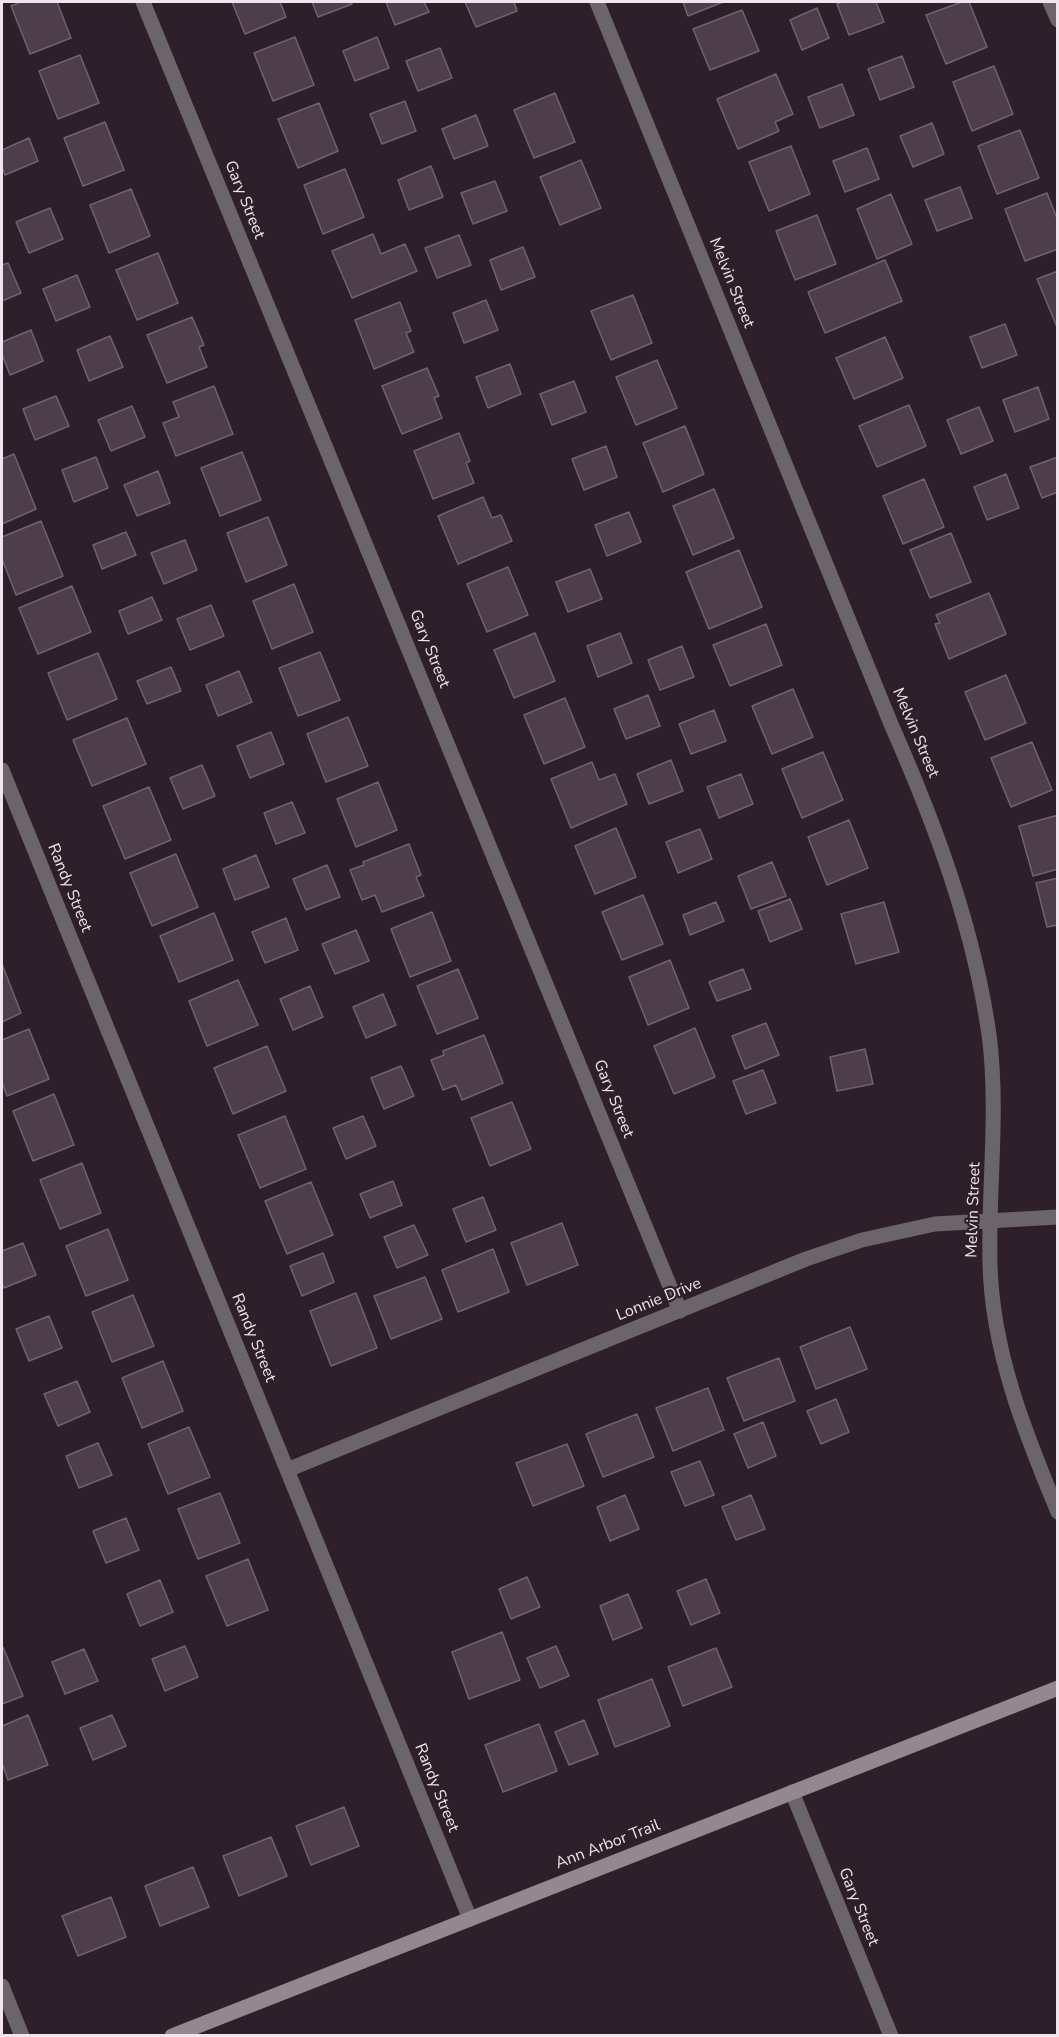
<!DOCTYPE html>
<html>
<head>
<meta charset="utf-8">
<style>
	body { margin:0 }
	#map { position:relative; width:1059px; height:2037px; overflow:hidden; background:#2e202b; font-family:"Nunito Sans",sans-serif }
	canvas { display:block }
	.frame { position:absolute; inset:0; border:3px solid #f0e5ed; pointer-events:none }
</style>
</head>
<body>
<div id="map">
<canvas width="1059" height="2037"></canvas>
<div class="frame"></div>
</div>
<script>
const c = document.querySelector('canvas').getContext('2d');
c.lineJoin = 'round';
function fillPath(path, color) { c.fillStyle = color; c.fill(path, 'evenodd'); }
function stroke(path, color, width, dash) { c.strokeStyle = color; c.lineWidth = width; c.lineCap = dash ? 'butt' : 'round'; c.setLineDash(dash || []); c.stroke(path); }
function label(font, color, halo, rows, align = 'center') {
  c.font = font + ' "Nunito Sans",sans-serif'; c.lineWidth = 4.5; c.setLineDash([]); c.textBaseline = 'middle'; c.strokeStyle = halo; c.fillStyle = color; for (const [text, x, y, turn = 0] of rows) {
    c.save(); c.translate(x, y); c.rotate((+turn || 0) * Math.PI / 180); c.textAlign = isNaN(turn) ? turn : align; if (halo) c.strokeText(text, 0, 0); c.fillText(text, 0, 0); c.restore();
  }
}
const building = new Path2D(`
	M21,2H57L71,38L30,54L11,6Z
	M232,2H280L286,17L245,34Z
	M312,2H351L352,4L318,17Z
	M386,2H424L429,12L395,25Z
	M465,2H514L517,11L476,27Z
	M683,2H723L688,16Z
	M842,2H876L884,22L849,35L837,4Z
	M962,2H969L987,47L946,64L926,15Z
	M817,8L829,38L802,50L790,20Z
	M742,10L759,51L710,70L693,29Z
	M295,37L314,85L273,101L254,53Z
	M377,37L389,68L355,81L343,51Z
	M440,48L452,78L418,91L406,61Z
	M80,55L99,103L58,119L39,71Z
	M902,56L914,87L880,100L868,69Z
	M994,66L1013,114L972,131L953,82Z
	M776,74L793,114L775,122L779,131L738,149L717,99Z
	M842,84L854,115L820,128L808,97Z
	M555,93L575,142L534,158L514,110Z
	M405,101L416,131L382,144L370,114Z
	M319,103L338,151L298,168L278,119Z
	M476,115L488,146L454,159L442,129Z
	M105,122L124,170L83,186L64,138Z
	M932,123L944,154L913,167L900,136Z
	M1020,130L1039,178L997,194L978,146Z
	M29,138L38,161L5,175L2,167V150Z
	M791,146L810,194L769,211L749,162Z
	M867,148L879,179L845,192L833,161Z
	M581,160L601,208L560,225L540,177Z
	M431,166L443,197L409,210L398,180Z
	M345,169L364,217L323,234L304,185Z
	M495,181L507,211L473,224L461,193Z
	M960,187L972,218L937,231L925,200Z
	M131,189L150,236L109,253L90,205Z
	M1047,193L1058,221V249L1025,261L1005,209Z
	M891,194L912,244L877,259L857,209Z
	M50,208L63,239L29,253L16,222Z
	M817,215L836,264L795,280L776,231Z
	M373,234L381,254L405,244L417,271L352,298L332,251Z
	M459,235L471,265L437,278L425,248Z
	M523,247L535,277L501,290L490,260Z
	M158,253L178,303L137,320L116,270Z
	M885,260L902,301L825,333L808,292Z
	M8,263L21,293L2,301V265Z
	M1058,271V327H1057L1037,279Z
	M77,275L90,307L56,321L43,289Z
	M633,295L652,343L611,360L591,311Z
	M486,300L498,330L464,343L453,313Z
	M400,302L411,331L406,333L414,352L374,369L355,320Z
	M192,317L204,345L199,347L207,367L167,383L147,335Z
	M1005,324L1017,355L982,368L970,337Z
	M31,330L43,361L10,375L2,354V342Z
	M110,336L123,367L89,381L77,350Z
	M885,337L903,378L854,399L836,358Z
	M657,360L677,408L636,425L616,377Z
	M510,364L521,394L488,408L476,377Z
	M427,368L439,396L434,398L442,418L402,434L382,386Z
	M574,381L586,412L552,425L540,394Z
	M214,386L233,434L176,456L163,423L179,417L173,402Z
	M1038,387L1049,419L1015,432L1003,400Z
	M56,396L69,426L35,440L23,409Z
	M909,405L926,446L877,467L859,426Z
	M132,406L145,437L111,451L98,420Z
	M979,407L993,441L961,454L947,420Z
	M685,426L704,474L663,492L643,443Z
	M459,433L470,461L466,463L474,483L433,499L414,451Z
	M606,446L617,477L584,490L572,459Z
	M242,452L261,500L220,516L201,468Z
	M14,454L36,509L2,524V459Z
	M96,457L108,488L74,502L62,470Z
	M1058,457V492L1042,498L1030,467Z
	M158,471L170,503L137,516L124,485Z
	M1006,474L1019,508L987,520L974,487Z
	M924,479L944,527L903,544L883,496Z
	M714,489L734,538L693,555L673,506Z
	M483,497L492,518L501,515L512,541L458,564L438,516Z
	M629,512L641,542L607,556L595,525Z
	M268,517L287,565L246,582L227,533Z
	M41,521L63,576L16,595L2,559V537Z
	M126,532L136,555L102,569L93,545Z
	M951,533L971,582L930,598L910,550Z
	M185,540L197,570L164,584L151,553Z
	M739,550L762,607L709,629L686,572Z
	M508,567L528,615L487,632L467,584Z
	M590,569L602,599L568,612L556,582Z
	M294,584L313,632L272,649L253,601Z
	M72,586L91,632L38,654L19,608Z
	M989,593L1006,634L949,659L935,624L940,623L936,615Z
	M152,597L162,620L128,634L119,611Z
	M211,605L224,636L190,650L177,619Z
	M766,624L782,665L730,686L713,645Z
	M535,633L555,681L514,698L494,650Z
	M620,633L632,663L598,677L587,646Z
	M682,646L694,677L660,690L648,660Z
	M320,652L340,700L298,716L279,668Z
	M98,653L117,699L67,720L48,673Z
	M171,667L181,691L147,704L137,681Z
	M239,671L252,702L218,716L206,685Z
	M1006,675L1026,723L985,740L965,692Z
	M793,689L813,737L772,754L752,706Z
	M648,695L660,726L626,739L614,709Z
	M565,698L585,747L544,764L524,715Z
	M714,710L726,741L691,754L679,724Z
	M348,717L368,766L326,782L307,734Z
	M127,718L146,764L92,786L73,740Z
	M271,732L284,764L250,778L237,746Z
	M1032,742L1052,790L1011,807L991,758Z
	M823,752L843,800L802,818L782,769Z
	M671,760L683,791L649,804L637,774Z
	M592,762L599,780L615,774L627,804L571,828L551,779Z
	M202,765L215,796L183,809L170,778Z
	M741,774L753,804L719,818L707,787Z
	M378,782L397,830L356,847L337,799Z
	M149,787L171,840L125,859L103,806Z
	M292,802L305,833L276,844L264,813Z
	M1058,815V869L1033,876L1019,826Z
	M849,820L868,868L827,885L808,837Z
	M616,828L636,877L595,894L575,846Z
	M700,829L712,859L678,873L666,842Z
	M409,844L421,875L416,877L424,896L382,912L375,895L362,900L350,870L364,865L363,862Z
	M176,854L198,907L152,926L130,873Z
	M256,855L269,887L235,900L223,869Z
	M772,862L786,896L751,909L738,876Z
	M327,865L340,897L306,910L293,879Z
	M1058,878V925L1047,927L1036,883Z
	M643,895L663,944L622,960L602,912Z
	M790,899L802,929L770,942L758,911Z
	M716,902L724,921L690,935L683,915Z
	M884,902L899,952L856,964L841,914Z
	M432,912L451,961L410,977L391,929Z
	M214,913L233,960L179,982L160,936Z
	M286,918L298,950L265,963L252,932Z
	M356,930L369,961L335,974L322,944Z
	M670,960L689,1008L648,1025L629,977Z
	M2,964L21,1013L2,1022Z
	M458,969L478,1018L437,1034L417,986Z
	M743,969L751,989L717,1001L709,982Z
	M238,980L258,1025L207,1046L189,1001Z
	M310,986L323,1017L293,1030L280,999Z
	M383,994L396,1025L366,1038L353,1007Z
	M766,1023L779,1055L745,1069L732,1036Z
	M695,1028L715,1077L674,1094L654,1046Z
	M29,1029L49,1079L7,1096L2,1082V1040Z
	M484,1035L503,1083L462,1100L456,1085L443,1090L431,1060L444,1055L443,1051Z
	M267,1046L286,1091L233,1114L214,1068Z
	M865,1049L873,1084L837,1091L830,1057Z
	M401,1066L414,1096L384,1109L371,1078Z
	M763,1070L776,1103L746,1114L733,1081Z
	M54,1094L74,1145L33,1161L13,1111Z
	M512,1102L531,1149L490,1166L471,1118Z
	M285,1116L306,1169L260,1188L238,1135Z
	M363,1116L376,1146L346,1159L333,1128Z
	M82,1163L101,1213L60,1229L40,1180Z
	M393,1181L402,1205L370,1218L360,1194Z
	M311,1182L333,1235L287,1254L265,1201Z
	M483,1197L496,1230L466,1242L453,1209Z
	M562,1223L578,1265L527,1285L511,1243Z
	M414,1225L428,1255L397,1268L384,1237Z
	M108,1229L128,1280L86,1296L66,1246Z
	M23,1243L36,1275L4,1288L2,1283V1251Z
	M493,1249L509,1292L458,1312L442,1270Z
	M323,1253L334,1282L302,1296L290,1266Z
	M425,1277L442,1319L391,1339L374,1296Z
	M356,1293L377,1348L331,1366L310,1311Z
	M133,1295L154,1346L112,1362L92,1312Z
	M49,1316L62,1348L29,1361L16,1329Z
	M850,1327L867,1369L816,1389L800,1347Z
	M779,1358L795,1401L744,1421L727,1378Z
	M163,1361L183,1411L142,1428L122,1378Z
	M77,1381L90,1412L58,1426L44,1394Z
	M708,1388L724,1430L673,1451L656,1408Z
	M836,1399L849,1432L821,1444L807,1411Z
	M637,1414L654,1457L603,1477L586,1434Z
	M763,1422L776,1456L748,1468L734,1434Z
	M189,1427L210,1477L168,1494L148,1444Z
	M98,1443L112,1475L79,1488L66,1456Z
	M567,1444L584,1486L533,1506L516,1463Z
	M700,1461L714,1495L685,1506L671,1472Z
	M220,1493L240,1543L198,1559L178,1509Z
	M625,1495L639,1529L610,1541L597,1507Z
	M751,1495L765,1529L736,1540L722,1507Z
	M126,1518L139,1550L106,1563L93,1531Z
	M248,1559L268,1610L227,1626L206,1576Z
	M527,1577L540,1607L511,1619L499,1589Z
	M706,1579L720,1613L691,1625L677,1591Z
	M160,1580L173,1612L140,1626L127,1594Z
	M628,1594L642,1628L613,1640L600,1606Z
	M502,1632L520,1680L469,1699L452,1652Z
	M185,1646L198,1677L165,1691L152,1659Z
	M556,1646L569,1676L540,1688L527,1658Z
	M2,1647H3L23,1696L2,1704Z
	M716,1648L732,1687L683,1706L668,1667Z
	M84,1649L98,1681L65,1694L52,1662Z
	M652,1679L670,1726L615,1747L598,1700Z
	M28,1715L48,1765L8,1780L2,1763V1726Z
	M112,1715L126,1746L93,1760L80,1728Z
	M584,1720L598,1754L569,1765L555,1732Z
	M539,1724L557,1771L503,1792L485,1745Z
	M344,1807L359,1846L311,1865L296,1826Z
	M271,1837L287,1876L239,1896L223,1856Z
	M193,1867L209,1907L160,1926L145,1886Z
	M111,1897L126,1937L78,1956L62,1916Z`);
const street = new Path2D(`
	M143,2L680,1311
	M597,2L891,724C935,824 973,925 989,1034C999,1111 988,1187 990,1264C992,1351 1025,1433 1058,1512
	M1050,2L1058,20
	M2,770L470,1919
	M287,1470L806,1259L862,1240L935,1224L1058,1217
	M792,1792L891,2036
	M2,1986L22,2036`);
const secondary = new Path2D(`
	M172,2036L1058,1688`);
const streetNames = [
	["Gary Street",244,200,68],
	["Melvin Street",731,283,68],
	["Gary Street",429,649,68],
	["Melvin Street",915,733,67],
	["Randy Street",69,888,68],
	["Gary Street",613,1099,68],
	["Melvin Street",974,1210,-88],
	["Lonnie Drive",659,1300,-22],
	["Randy Street",253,1338,68],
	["Randy Street",436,1788,68],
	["Ann Arbor Trail",608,1845,-21],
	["Gary Street",858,1907,68]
];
fillPath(building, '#4e3e4b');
stroke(building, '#73616e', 1.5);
stroke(street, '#6b6469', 15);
stroke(secondary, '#938790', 15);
label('16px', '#f0e5ed', '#2e202b', streetNames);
</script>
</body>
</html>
